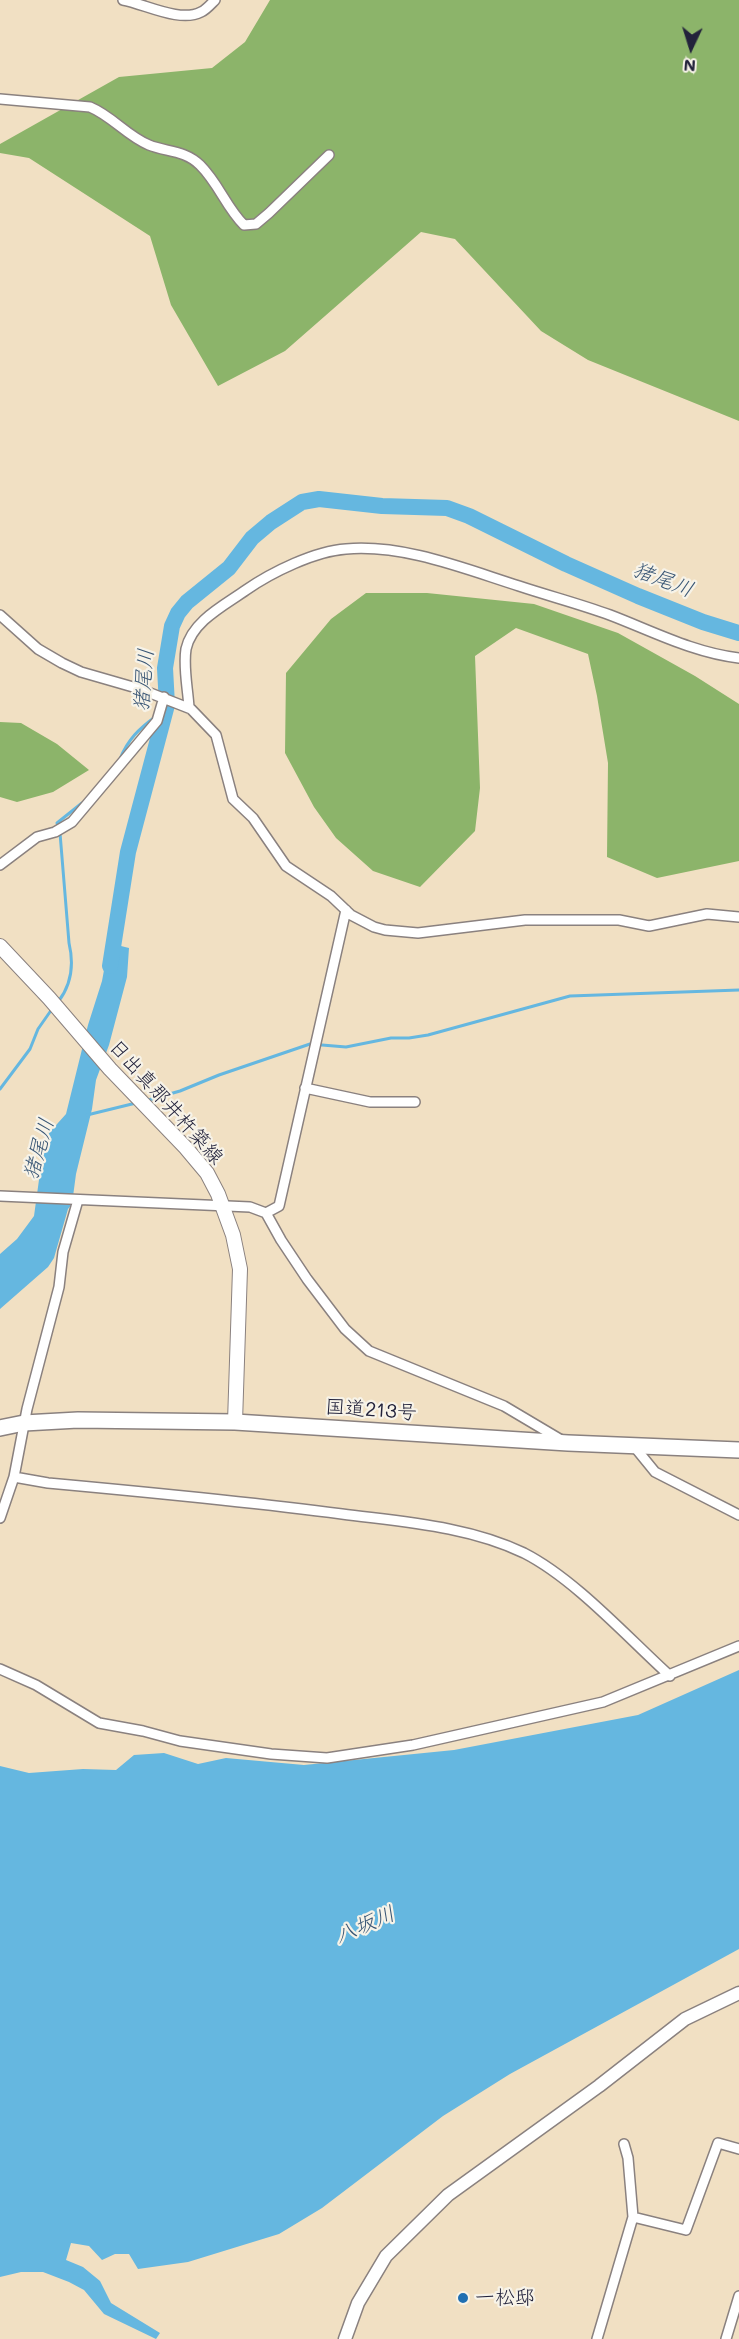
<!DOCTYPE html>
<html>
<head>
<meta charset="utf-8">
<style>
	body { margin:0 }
	#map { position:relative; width:739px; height:2339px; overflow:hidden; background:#f1e0c3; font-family:Mali,sans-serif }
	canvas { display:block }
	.north { position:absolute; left:661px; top:18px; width:60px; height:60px; -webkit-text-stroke:4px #f7f3e8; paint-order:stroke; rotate:184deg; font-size:16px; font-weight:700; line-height:24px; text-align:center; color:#22223b }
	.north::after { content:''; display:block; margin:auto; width:21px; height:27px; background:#22223b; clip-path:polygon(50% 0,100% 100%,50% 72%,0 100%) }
</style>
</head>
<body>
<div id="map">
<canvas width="739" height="2339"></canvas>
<div class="north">N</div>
</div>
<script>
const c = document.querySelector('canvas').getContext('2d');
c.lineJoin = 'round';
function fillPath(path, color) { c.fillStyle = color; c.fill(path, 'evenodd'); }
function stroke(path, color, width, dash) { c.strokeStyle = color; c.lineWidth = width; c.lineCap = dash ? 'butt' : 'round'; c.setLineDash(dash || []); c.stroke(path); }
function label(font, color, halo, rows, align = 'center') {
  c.font = font + ' Mali,"Klee One",sans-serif'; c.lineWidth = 4.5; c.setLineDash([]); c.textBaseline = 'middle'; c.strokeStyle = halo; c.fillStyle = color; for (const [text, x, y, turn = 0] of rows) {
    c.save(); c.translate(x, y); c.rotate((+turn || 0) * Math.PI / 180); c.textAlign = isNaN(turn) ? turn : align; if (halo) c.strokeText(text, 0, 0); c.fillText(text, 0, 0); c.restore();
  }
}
const forest = new Path2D(`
	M270,0H739V421L588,360L541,331L455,239L421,232L285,351L218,386L171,305L150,236L29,158L0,153V144L119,77L212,68L245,42Z
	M366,593H427L534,604L618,633L695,676L739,704V861L657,878L607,857L608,763L597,696L588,654L516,628L475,656L480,788L475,831L420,887L373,871L336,838L314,807L285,753L286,673L331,619Z
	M0,722L21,723L57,744L89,770L53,792L17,802L0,797Z`);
const water = new Path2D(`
	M109,943L129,948L127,977L109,1045L96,1080L92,1109L76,1174L72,1204L68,1209L54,1258L48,1267L0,1309V1254L17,1239L34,1216L42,1158L49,1133L66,1114L88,1025L102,981Z
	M739,1670V1949L510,2074L443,2116L322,2208L279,2234L188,2262L138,2269L129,2254H115L102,2260L89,2246L71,2243L66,2260L83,2267L100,2281L111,2303L160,2333L156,2339L104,2314L84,2290L69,2282L43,2272H21L0,2277V1766L29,1773L83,1769L116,1770L134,1755L164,1753L198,1764L226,1758L304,1765L454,1750L638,1715Z`);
const stream = new Path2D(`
	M120,759C128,739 139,729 155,717
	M58,826L57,823L82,803
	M58,1002C72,984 74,964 69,943L60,833
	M0,1089L30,1049L38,1029L52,1009
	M145,1101L180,1091L219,1075L310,1044L346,1047L391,1038H409L428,1035L570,996L739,990
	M87,1115L136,1103`);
const river = new Path2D(`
	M110,966L128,852L167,705L165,668L172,626L178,613L187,602L229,568L252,538L271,522L302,502L319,499L382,506L447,508L469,516L566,564L638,596L703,622L739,633`);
const minor = new Path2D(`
	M123,0C145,4 180,23 201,12C206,10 211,4 215,0
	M0,99L90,107C112,116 127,136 149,145C166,152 185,150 200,165C219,184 226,207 244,225L256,224L269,213L329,155
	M0,615L38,649L62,663L81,672L140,689L191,709L216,735L233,799L253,818L286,866L331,896L351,915L374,927L385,930L418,933L525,920H619L649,926L707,914L739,917
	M189,708C188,689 183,668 186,649C192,621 225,605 246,590C272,572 315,551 346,549C404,544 465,569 519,586C549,596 580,604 610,615C652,631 694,653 739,658
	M0,865L37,837L55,832L72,822L157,721L164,697
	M305,1088L370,1102H415
	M0,1196L250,1207L266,1213L281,1240L307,1279L345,1329L369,1351L504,1406L563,1441
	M266,1213L279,1206L346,910
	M633,1445L655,1472L739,1515
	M14,1477L48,1483C146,1492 244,1501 342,1514C403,1522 468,1526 524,1553C575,1579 627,1637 670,1676
	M0,1518L14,1477L27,1409L59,1287L63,1252L78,1200
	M0,1669L36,1685L99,1723L143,1731L180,1741L271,1754L327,1758L413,1745L603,1702L739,1646
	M633,2217L686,2230L718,2143L739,2149
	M597,2339L633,2217L628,2158L624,2144
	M726,2339L739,2296`);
const tertiary = new Path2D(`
	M345,2339L358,2303L386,2256L448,2195L599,2086L685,2019L739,1993`);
const secondary = new Path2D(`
	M0,946L49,998L110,1069L186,1148L207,1173L218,1194L233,1235L240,1269L235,1422`);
const trunk = new Path2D(`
	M0,1428L24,1423L78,1420L235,1422L568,1443L739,1450`);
const markers = [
	[463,2298,6,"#1f6fb2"]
];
const streetNames = [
	["日出真那井杵築線",166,1102,48],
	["国道213号",371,1410,4]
];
const poiNames = [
	["一松邸",475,2298]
];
const waterNames = [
	["猪尾川",663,580,21],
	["猪尾川",144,680,-85],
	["猪尾川",39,1149,-74],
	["八坂川",365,1925,-23]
];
fillPath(forest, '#8cb46a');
fillPath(water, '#65b7e0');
stroke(stream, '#65b7e0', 3);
stroke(river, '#65b7e0', 16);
stroke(minor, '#8a817f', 12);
stroke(tertiary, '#8a817f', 15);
stroke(secondary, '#8a817f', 16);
stroke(trunk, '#8a817f', 18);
stroke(minor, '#fff', 9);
stroke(tertiary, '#fff', 12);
stroke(secondary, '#fff', 14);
stroke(trunk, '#fff', 15);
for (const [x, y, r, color] of markers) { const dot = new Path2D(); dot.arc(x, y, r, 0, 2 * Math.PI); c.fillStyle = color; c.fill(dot); stroke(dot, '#f7f3e8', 2); }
label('20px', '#22223b', '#f7f3e8', streetNames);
label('20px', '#22223b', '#f7f3e8', poiNames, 'left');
label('italic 21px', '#395675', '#f7f3e8', waterNames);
</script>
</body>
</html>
